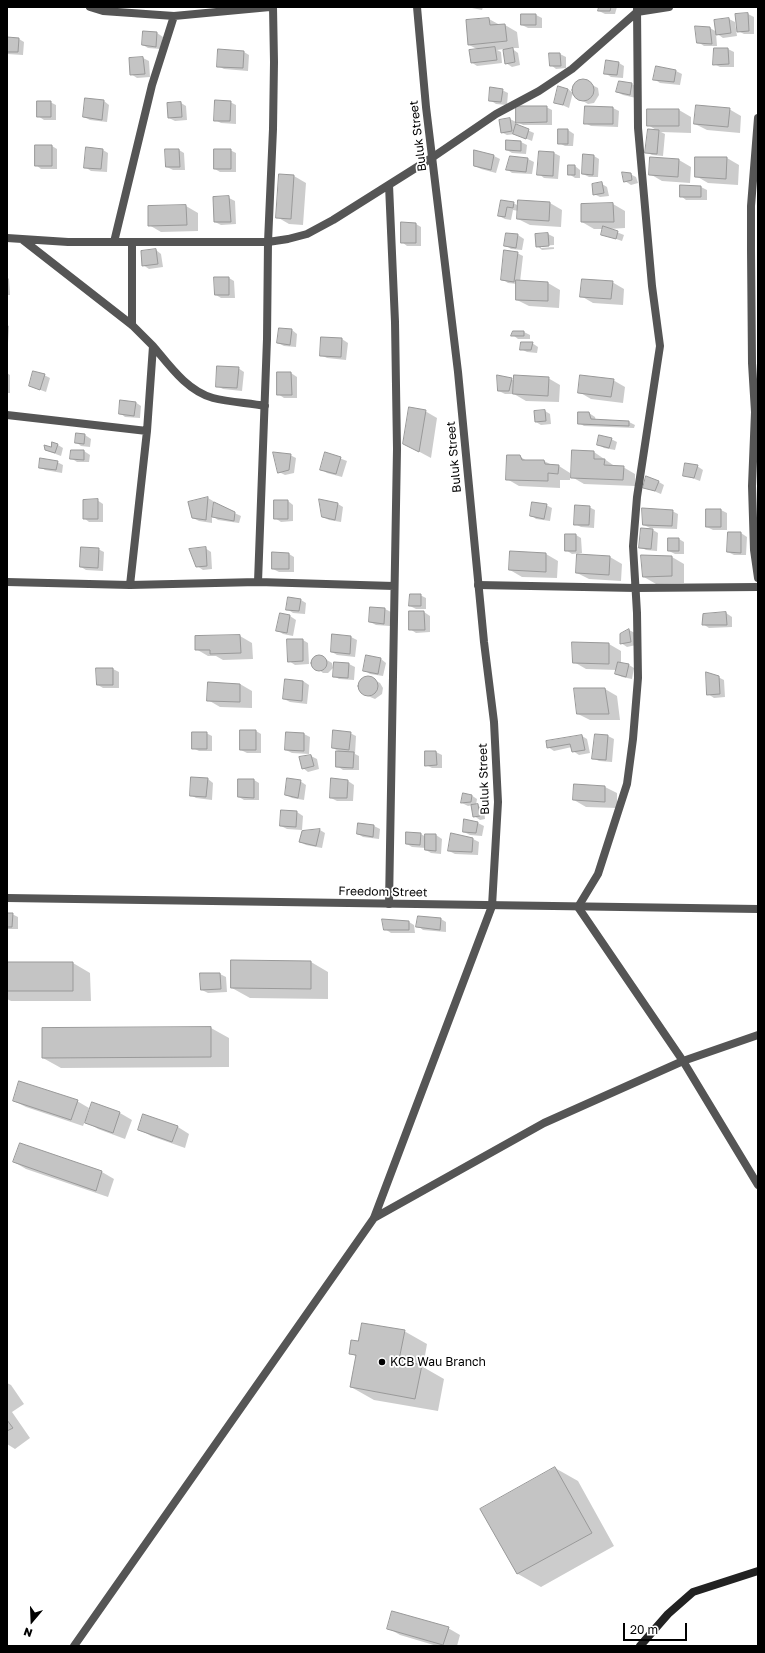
<!DOCTYPE html>
<html>
<head>
<meta charset="utf-8">
<style>
	body { margin:0 }
	#map { position:relative; width:765px; height:1653px; overflow:hidden; background:#fff; font-family:"Golos Text",sans-serif }
	canvas { display:block }
	.frame { position:absolute; inset:0; border:8px solid #000; pointer-events:none }
	.north { position:absolute; left:12px; top:1601px; width:40px; height:40px; -webkit-text-stroke:3px #fff; paint-order:stroke; rotate:199deg; font-size:11px; font-weight:700; line-height:16px; text-align:center; color:#000 }
	.north::after { content:''; display:block; margin:auto; width:14px; height:18px; background:#000; clip-path:polygon(50% 0,100% 100%,50% 72%,0 100%) }
	.scale { position:absolute; left:623px; top:1623px; width:64px; height:18px; box-sizing:border-box; border:2px solid #000; border-top:0; padding-left:5px; font-size:12px; line-height:14px; white-space:nowrap; color:#000; -webkit-text-stroke:3px #fff; paint-order:stroke }
</style>
</head>
<body>
<div id="map">
<canvas width="765" height="1653"></canvas>
<div class="frame"></div>
<div class="north">N</div>
<div class="scale">20 m</div>
</div>
<script>
const c = document.querySelector('canvas').getContext('2d');
c.lineJoin = 'round';
function fillPath(path, color) { c.fillStyle = color; c.fill(path, 'evenodd'); }
function stroke(path, color, width, dash) { c.strokeStyle = color; c.lineWidth = width; c.lineCap = dash ? 'butt' : 'round'; c.setLineDash(dash || []); c.stroke(path); }
function label(font, color, halo, rows, align = 'center') {
  c.font = font + ' "Golos Text",sans-serif'; c.lineWidth = 3.5; c.setLineDash([]); c.textBaseline = 'middle'; c.strokeStyle = halo; c.fillStyle = color; for (const [text, x, y, turn = 0] of rows) {
    c.save(); c.translate(x, y); c.rotate((+turn || 0) * Math.PI / 180); c.textAlign = isNaN(turn) ? turn : align; if (halo) c.strokeText(text, 0, 0); c.fillText(text, 0, 0); c.restore();
  }
}
const shadow = new Path2D(`
	M467,7H483L482,10Z
	M600,7H617L615,14H605L599,11Z
	M748,14L754,17V34H744L738,31Z
	M536,15L542,18V28H528L522,25Z
	M489,19L500,25H505L517,32L519,48H511L518,53L520,65L512,67L506,63L504,49L497,50L501,52L502,63L477,66L471,62L479,50L469,45Z
	M729,19L735,22L737,36L723,38L716,33L717,46H704L698,42L710,28L717,32Z
	M144,32L157,33L163,37L161,49L148,48L143,45Z
	M7,38L19,39L24,42L23,55L7,54Z
	M728,49L734,52V67H720L714,64Z
	M244,52L249,55L248,71L224,69L218,66Z
	M550,54H560L566,57V68L556,69L551,65Z
	M143,58L149,61L150,77L137,78L131,74L130,59Z
	M619,63L624,66L623,78L611,77L605,73Z
	M657,68L676,71L682,74L680,85L660,83L654,79Z
	M582,80L598,88L599,95L594,103L588,104L576,97L573,92L569,108L555,102L568,89L573,93V88L576,83Z
	M620,82L632,84L638,88L636,98L623,95L617,92Z
	M502,90L508,93L507,105L496,104L490,100Z
	M104,101L109,105L107,122L90,120L84,117Z
	M50,102L56,105V120H44L38,116Z
	M230,102L236,105V124L221,123L215,120Z
	M181,103L186,106L187,120L175,121L169,118Z
	M546,107L552,110V125H523L517,122Z
	M613,108L619,111L618,127L591,126L585,123Z
	M729,109L741,116L740,133L707,130L695,124Z
	M648,110H679L691,117V133L661,132L665,134L663,156L652,155L646,152L658,131L648,125Z
	M510,119L516,122V125L534,133L532,141L515,134L507,135L501,132L500,121Z
	M568,130L574,134L573,146H565L559,143Z
	M521,142L527,145L526,154L512,153L507,150Z
	M52,146L57,149V169H41L36,165Z
	M103,150L108,153L107,172L91,171L85,167Z
	M179,150L184,153L185,170H173L167,167Z
	M230,150L236,153V172H220L215,169Z
	M475,151L494,156L500,159L496,173L481,169L475,166Z
	M554,153L560,156L558,179L544,178L539,174Z
	M594,156L599,159L598,177H589L583,174Z
	M511,157L528,159L534,162L532,174L512,173L507,169Z
	M727,158L739,165L738,185L708,183L696,176Z
	M679,160L691,167L690,183L662,181L650,174Z
	M575,166L580,170V178H575L569,174Z
	M630,174L636,177L638,183L631,185L625,181Z
	M294,176L306,183L303,225L289,224L277,217Z
	M602,184L607,187L609,196L600,197L594,194Z
	M701,187L707,190V200H686L681,196Z
	M229,198L235,201L236,224L221,225L215,222Z
	M501,201L513,203L519,206L550,203L562,210L561,227L530,225L518,219L519,211L513,210L511,220L505,219L499,216Z
	M613,204L625,211V228L609,229L624,235L622,241L602,234L604,229H594L582,222V205Z
	M186,206L198,213V231L161,232L149,225Z
	M416,224L421,227V246H407L402,242Z
	M507,234L518,235L524,239L522,250L511,249L505,245Z
	M548,234L554,237V249L542,250L537,246ZM554,245V247L541,248V246Z
	M156,250L161,254L163,267L149,269L143,265Z
	M517,253L523,256L520,282L548,283L560,290L559,308L529,306L517,300V284L508,283L502,279Z
	M7,277L9,279L10,295H7Z
	M229,278L234,281L235,298H221L216,295Z
	M612,282L624,289L623,305L593,303L581,296Z
	M7,325L9,326L8,343H7Z
	M292,330L297,334L296,347L284,346L278,343Z
	M514,332H524L530,335V339H518L513,335Z
	M342,339L348,343L346,360L327,358L321,355Z
	M532,343L538,347L537,353L527,352L521,349Z
	M238,368L244,372L242,391L223,389L217,386Z
	M7,373L10,375V393H7Z
	M278,373H291L297,377V398H284L278,394Z
	M44,375L50,378L46,392L30,386Z
	M548,378L560,385L559,402L526,401L514,394H505L499,391L511,379L515,381Z
	M613,380L625,387L623,403L591,399L579,392Z
	M135,402L141,406L140,418L125,417L120,413Z
	M425,411L437,418L431,458L416,450Z
	M545,411L550,414L551,424L541,425L536,422Z
	M589,413L595,417L596,421L629,422L635,425L634,428L584,426L579,423Z
	M77,434L85,435L91,439L90,447L81,446L76,442Z
	M611,439L617,442L615,450L604,448L598,444Z
	M58,445L63,448L61,456L45,450Z
	M72,451H84L90,455L89,462H77L71,458Z
	M573,451L594,452L616,467H623L635,474V486L584,484L572,477Z
	M326,453L347,461L342,477L327,473L321,469Z
	M290,455L296,458L294,473L285,475L279,472Z
	M519,456L527,461H544L552,465L559,466L570,473V480H560V488L519,486L507,479Z
	M57,462L63,465L62,473L45,470L40,467Z
	M697,466L703,470L700,481L684,475Z
	M659,482L664,485L661,494L644,487Z
	M208,498L213,501V508H214L215,504L241,516L239,523L218,520L212,516V523L199,521L193,518L189,502Z
	M97,500L103,504V522H89L84,518Z
	M288,501L293,505V521L281,522L275,518Z
	M7,503L8,504V518H7Z
	M338,504L343,507L341,522L329,520L323,517Z
	M546,505L552,508L550,521L536,519L531,515Z
	M589,507L595,510L594,528L581,527L575,524Z
	M707,510H721L727,513V530H713L707,527Z
	M672,511L678,514L677,529L650,528L644,525Z
	M653,530L658,533L657,551L646,550L640,547Z
	M741,533L747,537L746,555H734L728,552Z
	M576,535L581,538L582,553L572,554L566,550Z
	M679,539L684,542V554H675L669,551Z
	M205,548L211,552L212,569L203,570L197,566Z
	M98,549L104,552L103,571L86,570L81,567Z
	M511,552L546,554L558,561L557,578L522,577L510,570Z
	M289,554L294,557V572H279L273,569Z
	M578,555L610,557L622,564L621,581L589,579L577,573Z
	M672,557L684,564V583L656,584L644,577Z
	M420,595L426,598V609H416L410,606Z
	M301,600L306,603L305,614L293,613L287,609Z
	M371,608L385,609L391,612L390,626L376,625L370,622Z
	M410,612H424L430,616V632L416,633L410,629Z
	M726,613L732,617V627L709,628L703,624L704,615Z
	M280,614L290,616L296,620L293,636L283,634L277,630Z
	M629,630L635,633L636,645L627,647L621,643V634Z
	M333,635L351,637L357,640L355,657L337,655L332,652Z
	M240,636L252,643L253,659L223,660L216,656H208L196,649Z
	M303,640L308,643L309,664L295,665L289,661Z
	M609,644L621,651V664L629,665L634,668L632,679L622,677L616,674L617,670L586,669L574,662Z
	M320,656L332,663L333,668L328,673H323L312,664L313,660L316,657Z
	M381,659L386,663L383,676L370,674L364,670Z
	M335,663L349,664L355,667L354,680L339,679L334,676Z
	M113,669L119,672V688H103L98,685Z
	M368,677L380,683L383,688L382,694L375,699L363,694L359,686L363,678Z
	M718,677L724,680L725,697L714,698L708,694Z
	M286,680L303,681L309,685L307,704L290,702L284,699Z
	M209,683L240,684L252,691V708L220,707L208,700Z
	M605,689L617,696L620,720H590L578,714Z
	M256,731L261,734V753H247L241,750Z
	M206,733L212,736V751H199L193,748Z
	M287,733L304,734L310,737L309,754L292,753L286,750Z
	M350,733L356,736L355,754L359,756V770H343L337,766L340,752L333,748Z
	M596,735L608,736L614,739L612,762L599,761L593,758Z
	M582,736L587,739L590,753L579,755L573,751L572,747L554,751L548,747Z
	M436,752L442,755V768H432L426,765Z
	M311,756L317,759L319,769L308,772L303,768Z
	M208,779L213,783L212,800L196,798L191,795Z
	M254,780L259,783V800H244L239,797Z
	M332,780L348,781L354,785L353,801H337L331,798Z
	M300,781L306,785L304,800L292,798L286,795Z
	M605,787L617,793V808L586,807L574,800Z
	M471,795L477,799L476,805L484,809L485,819L480,820L474,816L473,805L468,806L462,803Z
	M282,811L297,812L303,816L302,830L287,829L281,826Z
	M465,820L478,823L484,826L482,836L470,835L464,832Z
	M359,824L374,826L380,829L379,839L363,837L358,834Z
	M320,830L325,833L322,848L306,845L300,842Z
	M421,834L426,837V835H436L442,839L441,854L431,853L426,850V848L412,847L407,844Z
	M473,839L479,842L478,855L455,854L449,851Z
	M7,914H12L18,917V929H7Z
	M441,919L446,922V932L423,930L418,926Z
	M409,922L414,925L415,933H391L385,929Z
	M311,962L328,972V999L250,998L232,988Z
	M7,963H73L90,973L91,1001H11L7,999Z
	M201,974H220L226,977L227,992L208,993L202,990Z
	M211,1028L229,1038V1067L61,1068L43,1058Z
	M14,1101H77L89,1108L87,1116L120,1113L132,1120L125,1139L98,1129L85,1121L83,1126L26,1107Z
	M178,1127L189,1134L185,1148L151,1136L139,1129Z
	M20,1145L102,1172L114,1179L108,1197L26,1169L14,1162Z
	M404,1331L427,1344L423,1367L444,1379L438,1411L374,1400L351,1387L357,1357L350,1353L359,1342Z
	M7,1383L11,1385L24,1404L12,1412L30,1438L15,1449L7,1444Z
	M555,1468L578,1481L614,1546L541,1587L518,1574L481,1509Z
	M388,1628H448L460,1635L457,1646H437L400,1635Z`);
const building = new Path2D(`
	M599,7H611L610,11H598Z
	M748,13L749,31L737,32L735,14Z
	M521,14H536V25H521Z
	M489,18L490,25L505,24L507,41L468,45L466,20Z
	M729,18L731,33L716,35L714,20Z
	M695,26L710,27L712,44L697,43Z
	M143,31L157,32L156,47L142,45Z
	M7,37L19,38L18,52H7Z
	M495,47L497,60L471,63L469,50Z
	M513,48L515,62L505,64L503,50Z
	M714,48H728L729,64L713,65Z
	M218,49L244,51L243,68L217,67Z
	M549,53H560L561,66H550Z
	M143,57L145,74L130,75L129,58Z
	M606,60L619,62L617,75L604,74Z
	M656,66L676,70L674,82L653,80Z
	M572 90a11 11 0 1 1 22 0a11 11 0 1 1-22 0Z
	M619,81L632,83L630,95L616,92Z
	M558,86L568,89L563,105L554,103Z
	M490,87L503,89L501,102L489,101Z
	M85,98L104,100L102,120L83,117Z
	M215,100L231,101L230,121H214Z
	M37,101H51V117H37Z
	M181,102L182,117L168,118L167,103Z
	M696,105L730,108L728,127L694,124Z
	M516,106H547V122L516,123Z
	M585,106L613,107V124H584Z
	M647,109H679V126H647Z
	M510,118L512,131L501,133L499,120Z
	M516,124L529,129L526,139L513,134Z
	M558,129H568V144H558Z
	M648,129L659,130L657,154L645,153Z
	M506,140L521,141V151L506,150Z
	M35,145H52V166H35Z
	M86,147L103,149L101,169L84,168Z
	M165,149H179L180,167H166Z
	M214,149H231V169H214Z
	M474,150L494,155L491,170L474,166Z
	M539,151L554,152L553,176L537,175Z
	M583,154L594,155L593,175L582,174Z
	M510,156L528,158L526,172L506,170Z
	M650,157L679,159L678,177L649,175Z
	M695,157H727L726,179L695,177Z
	M568,165H575V175H568Z
	M622,172L631,173L632,180L624,182Z
	M279,174L294,175L291,219L276,218Z
	M602,182L604,193L593,195L592,184Z
	M680,185L701,186V197H680Z
	M229,196L231,222H214L213,197Z
	M501,200L514,202L513,208L507,207L505,217L498,216Z
	M518,200L550,202L549,221L517,219Z
	M613,203L614,222H581V204Z
	M186,205L187,225L148,226V206Z
	M401,222L416,223V243H401Z
	M603,226L618,231L616,239L601,235Z
	M506,233L518,234L516,248L504,246Z
	M548,233L549,246L536,247L535,234Z
	M156,249L158,264L142,266L141,251Z
	M504,250L518,252L514,282L501,280Z
	M214,277H229V295H215Z
	M582,279L613,281L611,299L580,297Z
	M516,280L548,282V301L516,300Z
	M279,328L292,329L290,345L277,343Z
	M513,331H524V336H511Z
	M321,337L342,338L341,357L320,356Z
	M521,342H533L531,350H520Z
	M217,366L239,367L237,388L216,387Z
	M33,371L45,374L40,390L29,386Z
	M277,372H291L292,395H277Z
	M497,375L512,378L509,391H498Z
	M514,375L549,377L548,396L513,394Z
	M580,375L614,379L611,397L578,393Z
	M120,400L136,402L134,416L119,414Z
	M409,407L426,410L419,452L403,444Z
	M545,410L546,421L535,422L534,411Z
	M578,412H589L591,419L629,421V426L578,424Z
	M76,433L85,434L84,444L75,443Z
	M599,435L612,438L609,448L597,445Z
	M52,442L58,444L55,453L45,450L44,445L51,447Z
	M71,450H84V460L70,459Z
	M572,450L594,451V459H605L604,465L624,466L623,480L571,478Z
	M273,452L291,454L289,470L278,473Z
	M325,452L341,457L336,474L320,470Z
	M507,455H520L522,460H544L545,464L559,465L558,474L548,473V481L506,480Z
	M40,458L58,461L56,470L39,468Z
	M685,463L698,465L694,478L683,476Z
	M646,476L659,481L655,491L643,488Z
	M208,497L206,520L192,518L188,502Z
	M98,499V519H83V500Z
	M319,499L338,503L335,520L322,517Z
	M274,500H288V519H274Z
	M214,502L235,512L234,521L212,517Z
	M532,502L547,504L544,519L530,516Z
	M575,505L590,506L589,525H574Z
	M642,508L673,510L672,526L643,525Z
	M706,509H721V527H706Z
	M641,528L653,529L651,549L639,548Z
	M728,532H741V553L727,552Z
	M565,534H576V551H565Z
	M668,538H679V551H668Z
	M81,547L99,548L98,568L80,567Z
	M206,547L207,566L196,567L189,549Z
	M510,551L546,553V572L509,570Z
	M272,552L289,553V569H272Z
	M577,554L610,556L609,575L576,573Z
	M641,555L672,556V576L643,577Z
	M410,594H421V606H409Z
	M288,597L301,599L299,611L286,610Z
	M370,607L385,608L384,624L369,622Z
	M409,611H424L425,630H409Z
	M726,612L727,625H702L703,614Z
	M280,613L290,615L287,633L276,631Z
	M629,629L631,642L620,644V634Z
	M332,634L351,636L350,654L331,652Z
	M240,635L241,653L210,654V650H195V636Z
	M287,639H303V661L288,662Z
	M572,642L609,643V664L573,663Z
	M366,655L381,658L378,674L363,671Z
	M311 663a8 8 0 1 1 16 0a8 8 0 1 1-16 0Z
	M334,662L349,663L348,678L333,677Z
	M618,662L629,664L626,677L615,674Z
	M96,668H113V685H97Z
	M706,672L719,676L720,694L707,695Z
	M358 686a10 10 0 1 1 20 0a10 10 0 1 1-20 0Z
	M285,679L303,681L302,701L283,699Z
	M208,682L240,684V702L207,701Z
	M574,688H605L609,714H577Z
	M240,730H256V750H240Z
	M333,730L351,732L349,750L332,748Z
	M192,732H207V749H192Z
	M286,732L304,733V751L285,750Z
	M595,734L608,735L606,760L592,759Z
	M582,735L585,750L572,752L570,744L547,748L546,741Z
	M336,751L354,752L353,768L336,767Z
	M425,751H436L437,765L425,766Z
	M311,755L314,766L302,769L299,757Z
	M191,777L208,778L206,797L190,796Z
	M287,778L301,780L298,798L285,795Z
	M331,778L348,780L347,798H330Z
	M238,779H254V798L238,797Z
	M574,784L605,786V802L573,800Z
	M463,793L472,795L471,802L461,803Z
	M478,804L480,816L473,817L471,805Z
	M281,810L297,811L296,827L280,826Z
	M464,819L478,822L476,833L463,832Z
	M358,823L374,825L373,837L357,834Z
	M320,829L316,846L299,842L302,831Z
	M406,832L421,833L420,845L406,844Z
	M451,833L473,838L472,852L448,851Z
	M425,834H436V851L425,850Z
	M7,913H13L12,927H7Z
	M418,916L441,918L440,930L416,927Z
	M382,919L409,921V930H384Z
	M231,960L311,961V989L231,988Z
	M7,962H73V991H7Z
	M200,973H220L221,989L201,990Z
	M211,1027V1057L42,1058V1028Z
	M19,1081L78,1100L71,1120L13,1101Z
	M92,1102L120,1112L113,1133L85,1123Z
	M143,1114L178,1126L172,1142L138,1130Z
	M20,1143L102,1171L96,1191L13,1162Z
	M362,1323L405,1330L399,1360L422,1365L415,1399L350,1387L356,1355L349,1354L351,1340L358,1341Z
	M7,1420L13,1428L7,1431Z
	M555,1467L592,1533L517,1574L480,1509Z
	M392,1611L449,1627L443,1645L387,1629Z`);
const minor = new Path2D(`
	M90,7L103,11L174,16L270,7
	M637,7L638,128L652,286L660,346L637,497L633,546L637,613L638,678L633,739L627,784L598,874L578,907L683,1061L758,1185
	M758,118L751,206V250L752,363L755,412L752,486L754,550L758,578
	M7,238L68,242H268L288,239L307,234L333,220L433,157L496,114L539,91L572,69L637,12L669,7
	M23,240L132,325L153,346L147,431L130,585
	M114,242L152,85L174,16
	M132,242V325
	M153,346C169,365 187,391 213,398C229,402 248,403 265,406
	M7,415L147,431
	M7,582L130,585L258,582L394,586
	M258,582L267,339L268,242L273,129L274,62L273,7
	M478,585L636,588L758,587
	M389,904L397,449L395,322L389,185
	M374,1218L544,1123L683,1061L758,1035
	M74,1646L374,1218L492,906`);
const tertiary = new Path2D(`
	M417,7L426,107L458,372L484,642L494,722L498,802L492,906
	M7,898L758,909`);
const secondary = new Path2D(`
	M640,1646L668,1614L693,1592L758,1571`);
const markers = [
	[382,1362,4,"#000"]
];
const streetNames = [
	["Buluk Street",418,136,-97],
	["Buluk Street",454,457,-95],
	["Buluk Street",484,779,-92],
	["Freedom Street",383,892,1]
];
const poiNames = [
	["KCB Wau Branch",390,1362]
];
fillPath(shadow, '#0003');
fillPath(building, '#c4c4c4');
stroke(building, '#999', 1);
stroke(minor, '#555', 8);
stroke(tertiary, '#555', 8);
stroke(secondary, '#222', 8);
for (const [x, y, r, color] of markers) { const dot = new Path2D(); dot.arc(x, y, r, 0, 2 * Math.PI); c.fillStyle = color; c.fill(dot); stroke(dot, '#fff', 1.5); }
label('12px', '#000', '#fff', streetNames);
label('12px', '#000', '#fff', poiNames, 'left');
</script>
</body>
</html>
